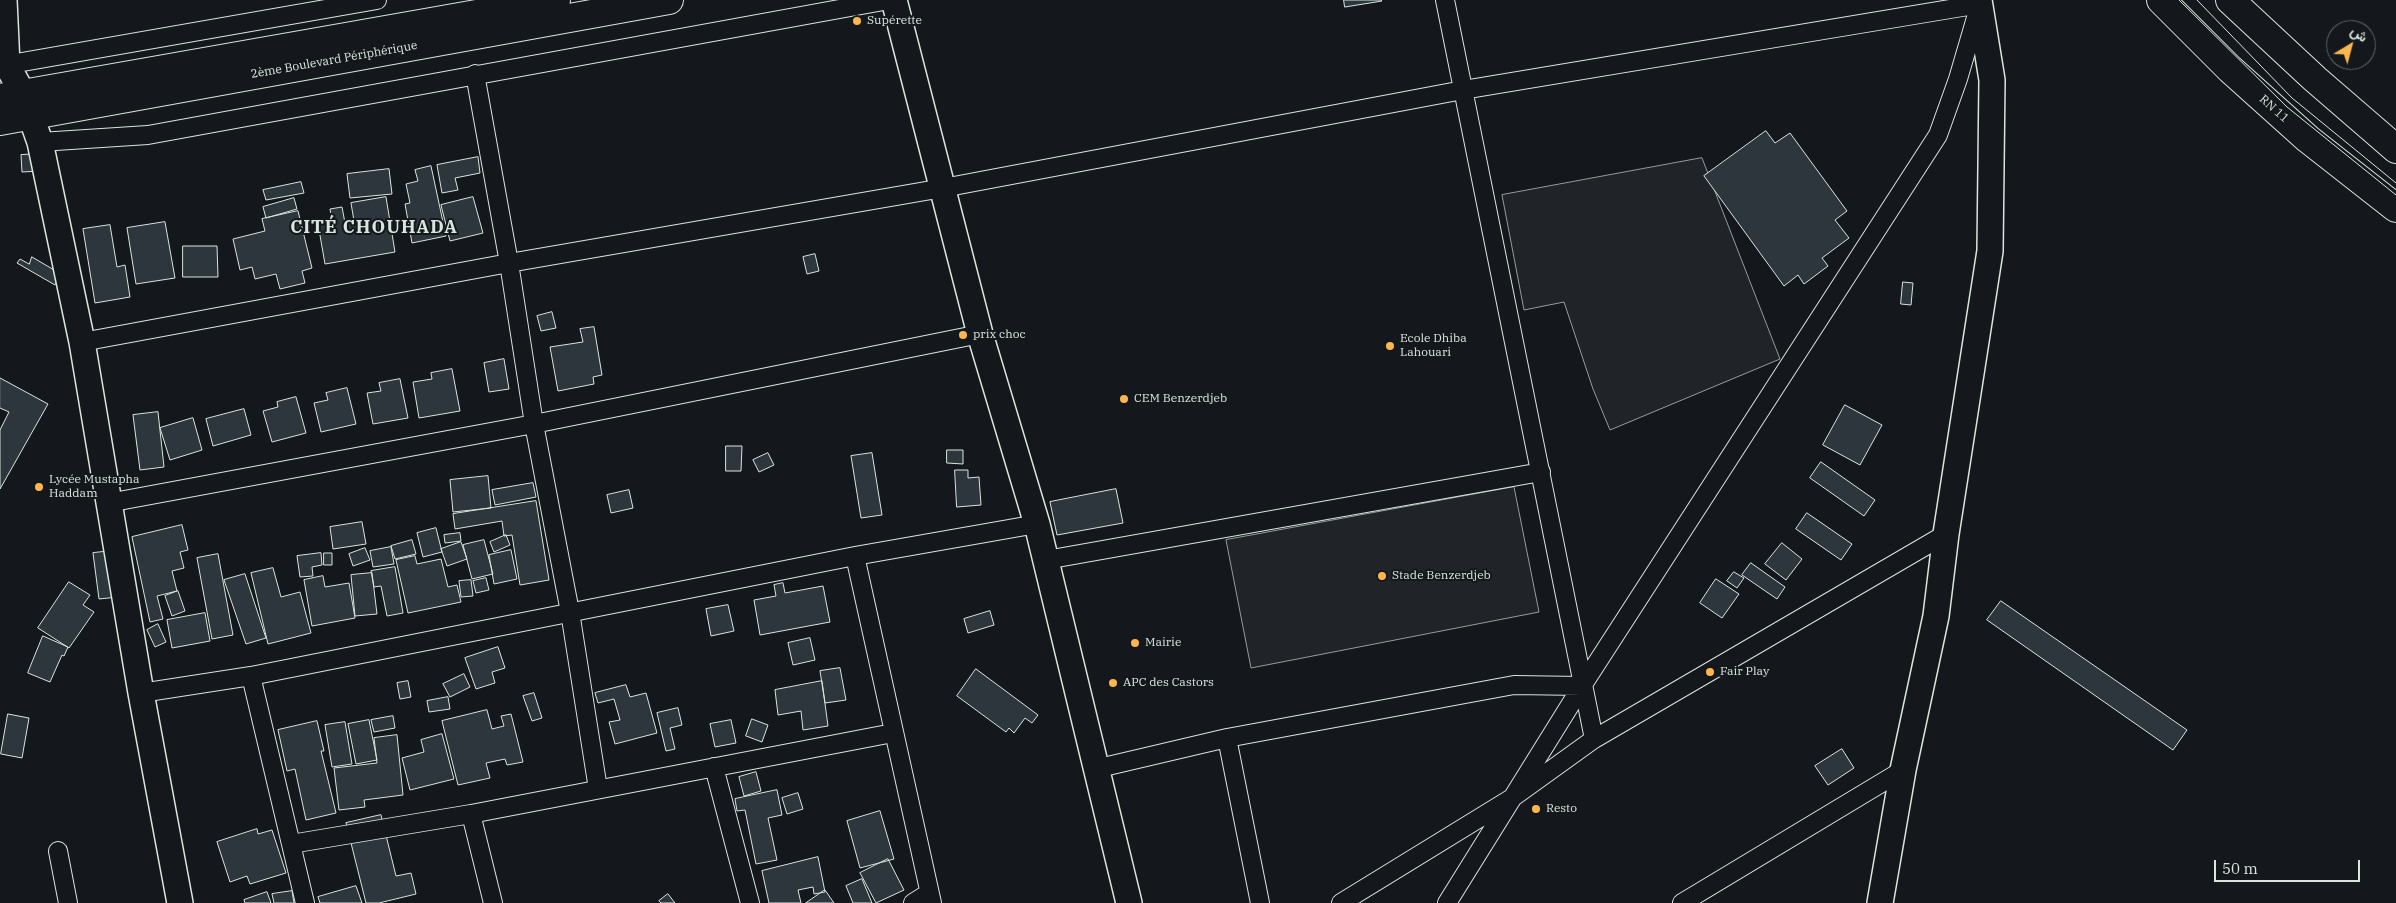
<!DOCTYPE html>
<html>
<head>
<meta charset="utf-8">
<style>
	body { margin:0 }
	#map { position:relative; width:2396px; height:903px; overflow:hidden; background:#14181c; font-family:"IBM Plex Serif",Vazirmatn,serif }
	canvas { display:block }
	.north { position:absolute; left:2326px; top:20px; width:50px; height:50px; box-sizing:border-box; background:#14181c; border:1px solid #626a69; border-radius:50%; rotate:37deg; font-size:14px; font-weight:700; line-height:20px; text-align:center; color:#d8e6dc }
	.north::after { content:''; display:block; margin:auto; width:18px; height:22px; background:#ffb74d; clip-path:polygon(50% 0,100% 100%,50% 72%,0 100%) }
	.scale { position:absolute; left:2214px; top:860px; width:146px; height:22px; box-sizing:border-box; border:2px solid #d8e6dc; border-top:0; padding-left:6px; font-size:15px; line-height:18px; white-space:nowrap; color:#d8e6dc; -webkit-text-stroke:4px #14181c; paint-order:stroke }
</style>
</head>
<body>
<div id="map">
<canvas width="2396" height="903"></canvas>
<div class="north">ش</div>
<div class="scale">50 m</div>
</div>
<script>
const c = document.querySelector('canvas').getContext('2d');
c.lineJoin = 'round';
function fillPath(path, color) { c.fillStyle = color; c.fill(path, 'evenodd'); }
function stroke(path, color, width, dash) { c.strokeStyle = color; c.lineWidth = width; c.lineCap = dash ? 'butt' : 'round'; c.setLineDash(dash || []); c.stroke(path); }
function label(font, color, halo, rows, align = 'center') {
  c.font = font + ' "IBM Plex Serif",serif'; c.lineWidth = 4; c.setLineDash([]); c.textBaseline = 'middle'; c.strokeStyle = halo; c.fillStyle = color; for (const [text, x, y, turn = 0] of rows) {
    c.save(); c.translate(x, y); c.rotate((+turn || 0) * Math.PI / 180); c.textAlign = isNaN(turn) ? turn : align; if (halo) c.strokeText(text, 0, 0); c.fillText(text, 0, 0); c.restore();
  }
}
const green = new Path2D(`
	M1702,158L1780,359L1610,430L1593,389L1564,302L1524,310L1502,195Z
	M1514,487L1539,612L1251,668L1226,540Z`);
const building = new Path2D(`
	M1344,0H1381L1382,1L1345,7Z
	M1766,131L1775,143L1790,133L1847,211L1835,220L1849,238L1822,258L1828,266L1804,284L1798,275L1784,286L1704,176Z
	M38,154L40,171L22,172L21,155Z
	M478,157L480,173L455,178L458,190L442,193L437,165Z
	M431,166L446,236L412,243L405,204L410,203L406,184L418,181L415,170Z
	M389,169L392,194L350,198L347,174Z
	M301,182L304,193L266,200L263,190Z
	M386,197L395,252L325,264L318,224L332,222L330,209L342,207L345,223L354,221L351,203Z
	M473,197L483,233L450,241L441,205Z
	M294,198L297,209L266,218L263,207Z
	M298,211L312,268L302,271L305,283L280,289L276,274L255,279L252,267L240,270L233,239L265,231L262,219Z
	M165,222L175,278L136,284L127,228Z
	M110,225L117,267L125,265L130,297L95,303L83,229Z
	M183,246H217L218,277H183Z
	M815,254L819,271L807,274L803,257Z
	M32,257L61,274L55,285L17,263L20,259L29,264Z
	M1903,282L1913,283L1911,305L1901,304Z
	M552,312L556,328L541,331L537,316Z
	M594,327L602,375L593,377L594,384L558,391L550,347L583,342L580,329Z
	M504,359L509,389L489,392L484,363Z
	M452,369L460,411L419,418L413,382L432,379L431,373Z
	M0,378L48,404L0,489V430L9,412L0,408Z
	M400,379L408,418L373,424L367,393L381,391L379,383Z
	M347,388L356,424L321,432L314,403L328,400L326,393Z
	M296,397L306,433L272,442L263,411L278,407L277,402Z
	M1845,405L1882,425L1860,465L1823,445Z
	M244,409L251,435L213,446L206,419Z
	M158,412L164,467L140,470L133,415Z
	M193,418L202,450L170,460L160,428Z
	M726,446H742L741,471H726Z
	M947,450H963V464L947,463Z
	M768,453L774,465L759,472L753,460Z
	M872,453L882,515L861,518L851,456Z
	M1821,462L1875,500L1864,516L1810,478Z
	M955,470H968V478L979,477L981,505L957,507Z
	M488,476L491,508L453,512L450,480Z
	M533,483L536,497L495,505L492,490Z
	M1116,489L1123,523L1057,535L1050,502Z
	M629,490L633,508L611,513L607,495Z
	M536,501L549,580L520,585L512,535L504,536L502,521L455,529L453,514Z
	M1807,513L1852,544L1841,560L1796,529Z
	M362,522L366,544L333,549L330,527Z
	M182,525L188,550L180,552L184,568L172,571L177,591L157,596L163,619L150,622L132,537Z
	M436,528L442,552L423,557L417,533Z
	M460,533L461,541L445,543L444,535Z
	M506,535L510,545L494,552L490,542Z
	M412,540L416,554L395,559L391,546Z
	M484,540L493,574L472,579L463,545Z
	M461,542L467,559L447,566L441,549Z
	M1782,543L1802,559L1786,580L1765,564Z
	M391,547L394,564L373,567L370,551Z
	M365,548L370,560L353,566L349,554Z
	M511,550L517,579L494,584L489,555Z
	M112,551L118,597L99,599L93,553Z
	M321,553L322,565L312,567L313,576L300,577L297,556Z
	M324,553H332V565H324Z
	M218,554L233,635L212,639L197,558Z
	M415,556L417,564L441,559L448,587L457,585L461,602L408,613L396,560Z
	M1751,563L1785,587L1777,599L1742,575Z
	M395,567L403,613L387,616L381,586L374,587L371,571Z
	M273,568L281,597L300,592L311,633L268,644L251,573Z
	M1734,572L1744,578L1737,588L1727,581Z
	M372,573L377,614L355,616L351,575Z
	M245,574L266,638L246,644L224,580Z
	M323,576L325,587L349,583L355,618L312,626L304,580Z
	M486,578L489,590L476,593L473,581Z
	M1716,579L1739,594L1722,618L1700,603Z
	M471,580L473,596L461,597L459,581Z
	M69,582L90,595L83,605L94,612L69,648L38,628Z
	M783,583L785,593L823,586L830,622L760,635L754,600L776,596L774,585Z
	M178,591L185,611L172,616L165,596Z
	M2001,601L2187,730L2173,750L1987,620Z
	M728,605L734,631L711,636L706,609Z
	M990,611L994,625L968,633L964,619Z
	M205,613L210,641L172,648L167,620Z
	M158,624L166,642L155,647L147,630Z
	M43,636L68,647L64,656L62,655L50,682L28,673Z
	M810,638L815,660L793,665L788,643Z
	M498,647L505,668L492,672L495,683L476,689L465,658Z
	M840,668L846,700L825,703L820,671Z
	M976,669L1038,715L1032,723L1025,718L1014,733L1009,728L1006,732L957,696Z
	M464,674L470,687L450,697L443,684Z
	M408,681L411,697L400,699L397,683Z
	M822,681L828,726L803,730L801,711L778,715L775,690Z
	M626,685L630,697L646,693L657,733L615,744L609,722L620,720L614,699L598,703L595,693Z
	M534,693L542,718L532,721L523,696Z
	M448,697L450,709L429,712L427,701Z
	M678,708L682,725L670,728L675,749L666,751L657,713Z
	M487,710L492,729L504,726L501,716L511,714L523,762L507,765L505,759L486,763L490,778L458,785L442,721Z
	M8,714L29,718L22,758L1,754Z
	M393,716L395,728L374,732L371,720Z
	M752,719L768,725L762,742L746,736Z
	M369,720L377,760L356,764L348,724Z
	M731,720L736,743L715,747L710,724Z
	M317,721L324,751H321L336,813L306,820L295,769L287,771L278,730Z
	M345,722L352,764L332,767L325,725Z
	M442,734L454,779L410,790L402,758L424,752L421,740Z
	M397,735L403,795L364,800L365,807L339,810L334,768L377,763L374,738Z
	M1842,749L1854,768L1828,785L1815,766Z
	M756,772L761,791L744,796L739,777Z
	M777,790L782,815L768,818L777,860L756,864L745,810L737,811L735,799Z
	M798,793L803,809L787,814L782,798Z
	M880,811L894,859L860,868L847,821Z
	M381,815L396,876L411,873L416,894L379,903H366L346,823Z
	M257,829L258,834L272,830L286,873L250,884L247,876L230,882L217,842Z
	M818,857L825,892L814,894L813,887L798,890L801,903H769L762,871Z
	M888,859L904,890L876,903L860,873Z
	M862,879L872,903H853L846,886Z
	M356,886L362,903H320L318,897Z
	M825,890L834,903H806Z
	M292,891L294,903H274L272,894Z
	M267,892L271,903H245L244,900Z
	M668,894L675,903H661L659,901Z`);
const street = new Path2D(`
	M1445,0L1594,739
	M0,66L377,0
	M475,74L509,263L534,424L570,612L598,789
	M40,142L148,135L889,0
	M82,342L509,263L943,188L1463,90L1980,4L1958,79L1938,135L1582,686L1447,903
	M108,503L534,424L980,334
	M855,556L932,903
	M1046,560L1541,472
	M251,676L305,903
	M141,693L251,676L855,556L1037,524
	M1227,738L1260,903
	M714,767L750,903
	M1095,769L1227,738L1514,685L1582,686
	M471,814L493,903
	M291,844L471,814L893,733
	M58,851L68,903
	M913,903L929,893
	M1341,903L1512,798L1594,739L1946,534
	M1682,903L1903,770`);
const secondary = new Path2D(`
	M4,0L7,65L23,94L40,142L82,342L141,693L180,903
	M894,0L980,334L1037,524L1129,903
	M1880,903L1903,770L1936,616L1946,534L1990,251L1992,80L1979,0`);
const primary = new Path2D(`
	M2161,0L2230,69L2308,139L2396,208
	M2230,0L2315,79L2396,149
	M0,98L556,0
	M0,121L669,0`);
const tram = new Path2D(`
	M2179,0L2287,107L2396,195
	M2197,0L2292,98L2396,183`);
const markers = [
	[857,21,5,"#ffb74d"],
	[963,335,5,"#ffb74d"],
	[1390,346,5,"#ffb74d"],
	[1124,399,5,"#ffb74d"],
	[39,487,5,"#ffb74d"],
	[1382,576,5,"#ffb74d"],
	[1135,643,5,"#ffb74d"],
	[1710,672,5,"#ffb74d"],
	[1113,683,5,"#ffb74d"],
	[1536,809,5,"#ffb74d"]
];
const poiNames = [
	["Supérette",867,21],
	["prix choc",973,335],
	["Ecole Dhiba",1400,339],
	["Lahouari",1400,353],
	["CEM Benzerdjeb",1134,399],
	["Lycée Mustapha",49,480],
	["Haddam",49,494],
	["Stade Benzerdjeb",1392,576],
	["Mairie",1145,643],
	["Fair Play",1720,672],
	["APC des Castors",1123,683],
	["Resto",1546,809]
];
const streetNames = [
	["2ème Boulevard Périphérique",334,60,-10],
	["RN 11",2274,109,42]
];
const districtNames = [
	["CITÉ CHOUHADA",374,228]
];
fillPath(green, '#202428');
stroke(green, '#939e99', 1);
fillPath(building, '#2c363c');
stroke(building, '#d8e6dc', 1);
stroke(street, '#d8e6dc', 20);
stroke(secondary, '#d8e6dc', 28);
stroke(primary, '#d8e6dc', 30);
stroke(street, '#14181c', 18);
stroke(secondary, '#14181c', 25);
stroke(primary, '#14181c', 28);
stroke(tram, '#d8e6dc', 1);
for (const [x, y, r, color] of markers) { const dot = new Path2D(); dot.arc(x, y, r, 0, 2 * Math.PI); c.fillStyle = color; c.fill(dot); stroke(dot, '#14181c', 2); }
label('12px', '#d8e6dc', '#14181c', poiNames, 'left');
label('12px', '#d8e6dc', '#14181c', streetNames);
c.letterSpacing = '1px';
label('bold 18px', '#d8e6dc', '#14181c', districtNames);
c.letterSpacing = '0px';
</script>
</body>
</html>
